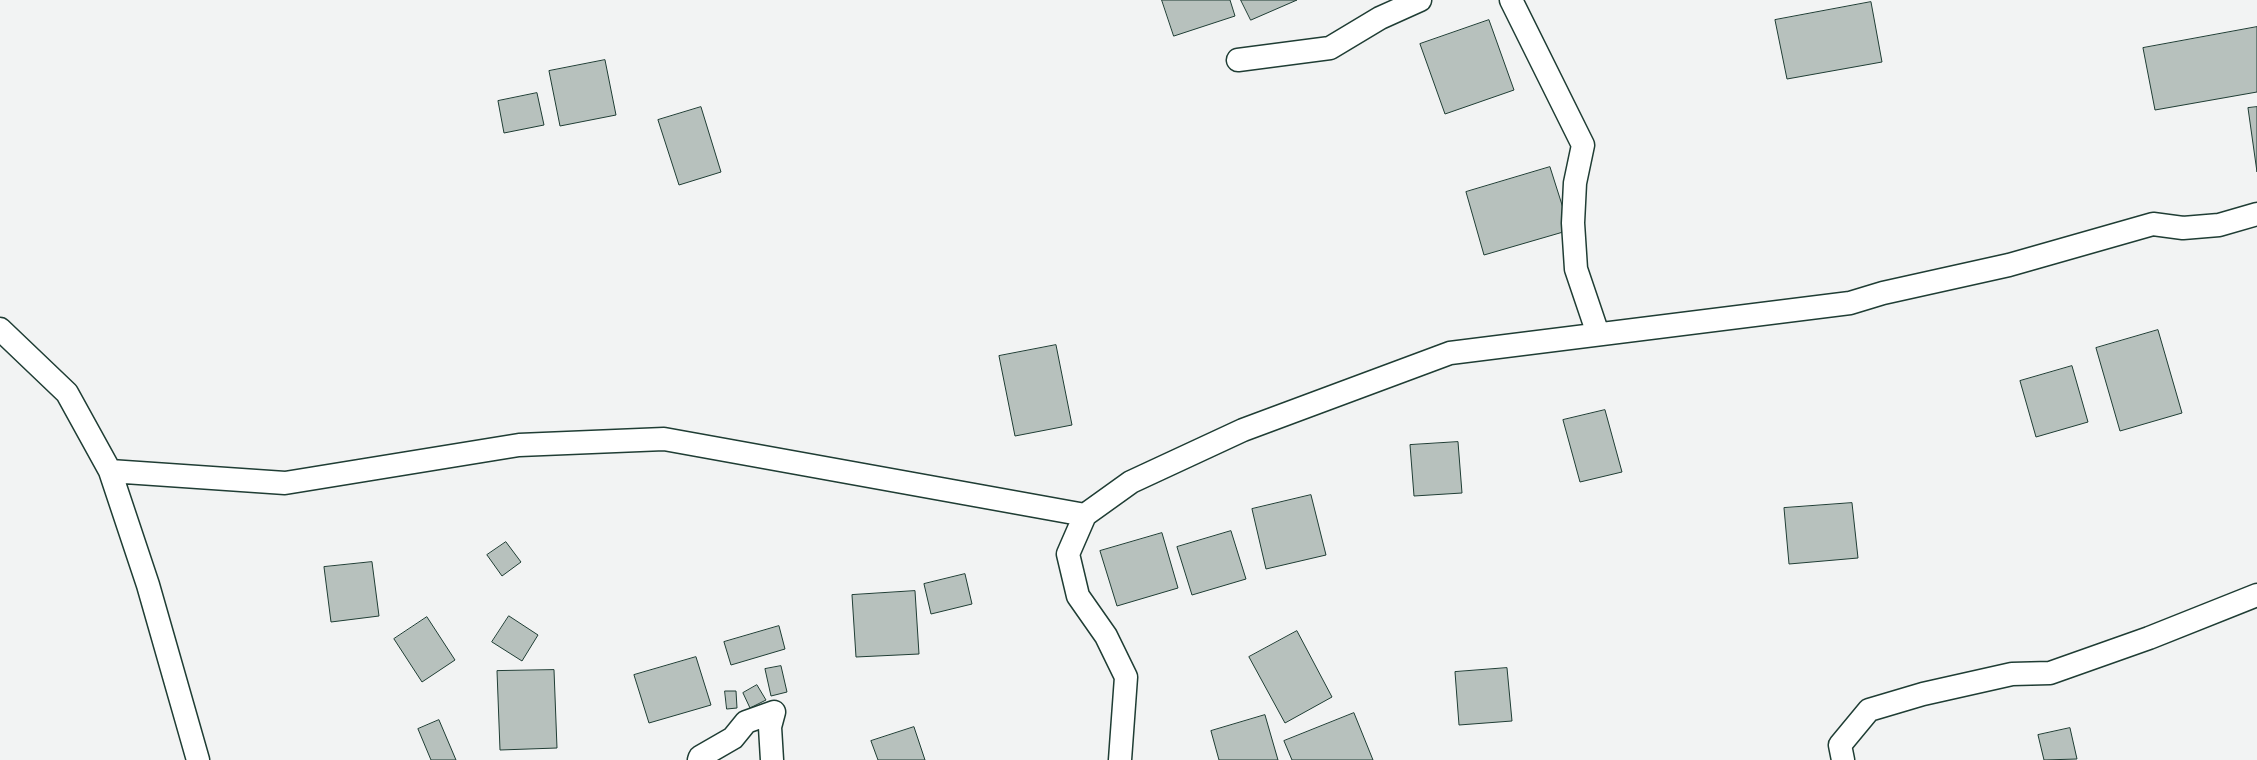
<!DOCTYPE html>
<html>
<head>
<meta charset="utf-8">
<style>
	body { margin:0 }
	canvas { display:block; background:#f2f3f3 }
</style>
</head>
<body>
<canvas width="2257" height="760"></canvas>
<script>
const c = document.querySelector('canvas').getContext('2d');
c.lineJoin = 'round';
function fillPath(path, color) { c.fillStyle = color; c.fill(path, 'evenodd'); }
function stroke(path, color, width, dash) { c.strokeStyle = color; c.lineWidth = width; c.lineCap = dash ? 'butt' : 'round'; c.setLineDash(dash || []); c.stroke(path); }
const building = new Path2D(`
	M1162,0H1230L1235,16L1174,36Z
	M1241,0H1297L1251,20Z
	M1871,2L1882,62L1787,79L1775,20Z
	M1489,20L1514,90L1445,114L1420,44Z
	M2257,27V92L2155,110L2143,48Z
	M605,60L616,115L560,126L549,71Z
	M537,93L544,125L504,133L498,101Z
	M701,107L721,172L679,185L658,120Z
	M2257,107V172L2248,108Z
	M1550,167L1570,230L1484,255L1466,192Z
	M2158,330L2182,413L2120,431L2096,348Z
	M1056,345L1072,425L1015,436L999,356Z
	M2072,366L2088,422L2036,437L2020,381Z
	M1605,410L1622,472L1580,482L1563,420Z
	M1458,442L1462,493L1414,496L1410,445Z
	M1311,495L1326,555L1266,569L1252,509Z
	M1852,503L1858,558L1789,564L1784,508Z
	M1231,531L1246,579L1192,595L1177,547Z
	M1162,533L1178,588L1117,606L1100,551Z
	M506,542L521,562L502,576L487,555Z
	M372,562L379,616L331,622L324,567Z
	M965,574L972,604L931,614L924,584Z
	M915,591L919,654L856,657L852,595Z
	M509,616L538,635L522,661L492,642Z
	M427,617L455,660L422,682L394,639Z
	M779,626L785,649L731,665L724,642Z
	M1297,631L1332,697L1285,723L1249,657Z
	M696,657L711,705L649,723L634,675Z
	M781,666L787,692L771,696L765,669Z
	M1507,668L1512,721L1459,725L1455,672Z
	M554,670L557,748L500,750L497,671Z
	M757,685L766,700L750,708L743,693Z
	M725,691H736L737,708L727,709Z
	M1354,713L1373,760H1292L1284,741Z
	M1265,715L1278,760H1219L1211,731Z
	M439,720L456,760H431L418,729Z
	M914,727L925,760H878L871,741Z
	M2070,728L2077,759L2044,760L2038,735Z`);
const street = new Path2D(`
	M1511,0L1583,145L1575,183L1573,223L1576,269L1598,334
	M1238,60L1330,48L1380,18L1420,0
	M0,329L67,393L110,471L148,585L198,760
	M110,471L285,483L519,445L664,439L1085,515
	M699,760L700,757L733,738L746,722L774,712L770,727L772,760
	M1120,760L1126,677L1106,636L1078,596L1068,554L1085,515L1131,482L1243,430L1450,353L1850,303L1883,293L2009,265L2153,224L2183,228L2219,225L2257,214
	M1843,760L1840,745L1869,710L1923,694L2012,674L2050,673L2149,638L2257,595`);
fillPath(building, '#b7c1bd');
stroke(building, '#1f3d34', 1);
stroke(street, '#1f3d34', 25);
stroke(street, '#fff', 22);
</script>
</body>
</html>
